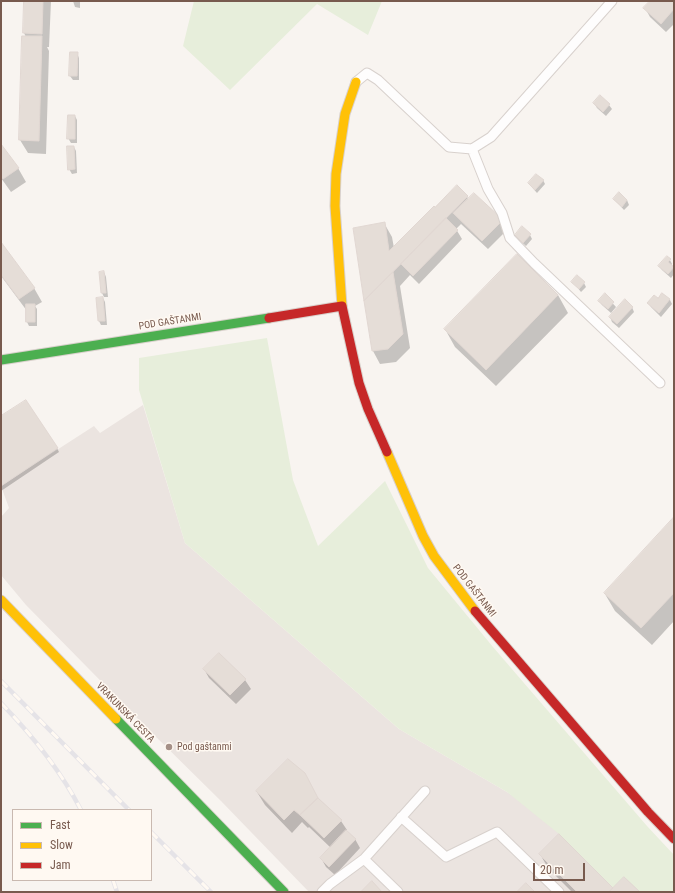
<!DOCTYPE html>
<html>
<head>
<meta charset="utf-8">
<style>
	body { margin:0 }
	#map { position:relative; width:675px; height:893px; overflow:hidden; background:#f8f4f0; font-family:"Roboto Condensed",sans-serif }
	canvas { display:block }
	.frame { position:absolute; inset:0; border:2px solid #785a4e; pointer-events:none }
	.legend { position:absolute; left:12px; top:809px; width:140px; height:72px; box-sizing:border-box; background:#fff9f2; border:1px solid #c9b9b0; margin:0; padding:5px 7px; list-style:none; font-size:12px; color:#785a4e }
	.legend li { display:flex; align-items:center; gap:8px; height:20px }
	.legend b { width:20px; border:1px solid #c9b9b0 }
	.scale { position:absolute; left:533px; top:863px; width:52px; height:18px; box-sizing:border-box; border:2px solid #785a4e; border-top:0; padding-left:5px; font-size:12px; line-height:14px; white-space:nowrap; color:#785a4e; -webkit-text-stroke:3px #fff9f2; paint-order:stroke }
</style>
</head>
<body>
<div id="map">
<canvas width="675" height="893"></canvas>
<div class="frame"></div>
<ul class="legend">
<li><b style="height:5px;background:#4caf50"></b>Fast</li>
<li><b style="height:5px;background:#ffc107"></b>Slow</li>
<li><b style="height:5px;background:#c62828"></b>Jam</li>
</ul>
<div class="scale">20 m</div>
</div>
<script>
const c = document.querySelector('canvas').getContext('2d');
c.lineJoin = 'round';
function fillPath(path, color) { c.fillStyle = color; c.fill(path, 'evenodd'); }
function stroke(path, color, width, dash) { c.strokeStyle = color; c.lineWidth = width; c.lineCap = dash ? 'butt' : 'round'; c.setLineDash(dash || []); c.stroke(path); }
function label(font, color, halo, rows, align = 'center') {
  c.font = font + ' "Roboto Condensed",sans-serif'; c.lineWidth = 3; c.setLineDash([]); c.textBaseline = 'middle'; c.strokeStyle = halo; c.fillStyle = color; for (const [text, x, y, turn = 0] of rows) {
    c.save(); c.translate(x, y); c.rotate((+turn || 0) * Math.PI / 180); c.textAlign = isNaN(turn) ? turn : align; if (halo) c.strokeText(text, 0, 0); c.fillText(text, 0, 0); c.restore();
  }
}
const industrial = new Path2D(`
	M143,405L185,543L399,729L507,792L674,892H309L221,801L147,728L26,605L1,575V517L9,508L1,486L94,426L100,433Z`);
const green = new Path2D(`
	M194,1H382L368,35L317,4L230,90L183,46Z
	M267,338L293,480L318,546L385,481L428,568L493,647L647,826L674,855V892H640L624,877L613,888L559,834L507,792L399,729L185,543L139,390V358Z`);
const shadow = new Path2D(`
	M25,1H51L49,47H47L49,51L46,154L28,153L20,140L26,37L24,33Z
	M73,1H80V8L75,7Z
	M651,1H674V24L666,32L650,17L645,8Z
	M77,53L79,58V80H73L70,76Z
	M600,97L609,105L612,109L606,116L597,108L594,103Z
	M75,116L77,120V143H71L68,138Z
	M1,145L18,168L26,182L11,192L1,178Z
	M74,147L76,151L77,173L72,174L69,169Z
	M543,180L545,184L537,193L529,184Z
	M467,196L468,199L498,217L505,232L488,249L461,224L456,229L462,239L419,284L410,275L400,286L410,348L396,362L380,364L373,351L354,229L384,223L392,237L394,248L436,209Z
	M614,199L627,200L629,205L624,210Z
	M516,235H530L532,239L526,246L518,239Z
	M1,243L34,288L42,302L35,306L37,309V326H29L27,322V311L1,276Z
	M670,260L672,264L671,266L674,269V274L671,278L662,270L659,266Z
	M104,272L106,277L108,297H104L102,293L101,273Z
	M573,282L584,283L586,287L581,292Z
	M663,294L670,300L672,304L661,317L651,307L648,303L658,299Z
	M558,295L568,313L496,386L455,347L445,329Z
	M605,295L616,307L611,313L602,305L599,301Z
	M103,298L105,302L107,325H101L99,321Z
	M632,307L634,312L619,328L612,322L610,317Z
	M1,417L57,448L59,452L1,491Z
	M674,519V621L652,645L615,611L605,594Z
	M219,654L245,680L251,689L236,704L209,678L204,669Z
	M257,792L319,799L341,821L347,830L346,831L355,839L360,848L335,875L326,867L321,858L331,848L309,827L308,828L302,822L292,833L265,805Z
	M540,854L613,890L638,892H572L548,868Z`);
const building = new Path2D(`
	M24,1H43L42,34L23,33Z
	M650,1H674V9L661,24L643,8Z
	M22,36H42L39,141L19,140Z
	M70,52H78L77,76H69Z
	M600,95L610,104L603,112L593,103Z
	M68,115H75V139H67Z
	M1,144L19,168L3,179L1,177Z
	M67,146H74L75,169L68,170Z
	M536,174L544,180L535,190L528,183Z
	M457,185L468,196L364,301L353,228L385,222L389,251L434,206L435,207Z
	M619,192L627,200L622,207L613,199Z
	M474,193L499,216L500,223L482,241L453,213Z
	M446,218L458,230L413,276L401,264Z
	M522,226L531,234L523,243L515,235Z
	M1,242L35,288L19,299L1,275Z
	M517,254L558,295L486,370L444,329Z
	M667,256L671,259L668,262L674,267L668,274L658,266Z
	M104,271L106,293H101L99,272Z
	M393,272L403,334L388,349L372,351L364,301Z
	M577,275L585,282L579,289L571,282Z
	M605,293L614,302L608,309L598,301Z
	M662,293L670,299L659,313L647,303L654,295L658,298Z
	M103,297L105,321H98L96,298Z
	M625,299L633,307L617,324L609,317Z
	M26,304H35V322H26Z
	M26,400L58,448L1,486V416Z
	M674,517V593L641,628L604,593Z
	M219,653L246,679L230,695L203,669Z
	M288,759L305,773L318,798L300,815L294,810L284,820L256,791Z
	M318,798L342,820L324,838L300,815Z
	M346,830L356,839L329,867L320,858Z
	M559,834L613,888L609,892H577L539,854Z
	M624,877L640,892H609Z
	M372,881L382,892H361Z
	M526,883L535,892H517Z`);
const lane = new Path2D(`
	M356,82L367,73L378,80L449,147L472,149L491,137L612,1
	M472,149L488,189L502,213L510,238L534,263L660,383
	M401,817L446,857L497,832L559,892
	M364,859L425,791
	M322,892L330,884L364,859L398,892`);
const fast = new Path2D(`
	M1,360L269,318
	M116,719L284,892`);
const slow = new Path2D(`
	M342,306L335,206L336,174L345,114L356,82
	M387,452L423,536L434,556L475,611
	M1,600L116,719`);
const jam = new Path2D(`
	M269,318L342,306L359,383L368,409L387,452
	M475,611L648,812L674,839`);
const rail = new Path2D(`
	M1,681L129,810
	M1,703C32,735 61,771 81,810
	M151,832L211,892
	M113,880L117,892`);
const markers = [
	[169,747,4,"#a59087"]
];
const streetNames = [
	["POD GAŠTANMI",170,322,-9],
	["POD GAŠTANMI",474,591,52],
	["VRAKUNSKÁ CESTA",125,713,46]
];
const poiNames = [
	["Pod gaštanmi",177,747]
];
fillPath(industrial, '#ebe4e0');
fillPath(green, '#e7eedb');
fillPath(shadow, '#0003');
fillPath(building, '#e5ddd7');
stroke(building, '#e1d7d2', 1);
stroke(lane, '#d8d1cd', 11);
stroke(fast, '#d8d0cb', 11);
stroke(slow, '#d8d0cb', 11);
stroke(jam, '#d8d0cb', 11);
stroke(lane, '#fefdfd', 9);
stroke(fast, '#4caf50', 9);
stroke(slow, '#ffc107', 9);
stroke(jam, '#c62828', 9);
stroke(rail, '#e5e3e7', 4.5);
stroke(rail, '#fff9f2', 3, [9]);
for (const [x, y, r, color] of markers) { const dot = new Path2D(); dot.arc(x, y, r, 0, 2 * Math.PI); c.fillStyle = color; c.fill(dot); stroke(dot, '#fff9f2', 1.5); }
label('10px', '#785a4e', '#fff9f2', streetNames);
label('10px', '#785a4e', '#fff9f2', poiNames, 'left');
</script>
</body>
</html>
